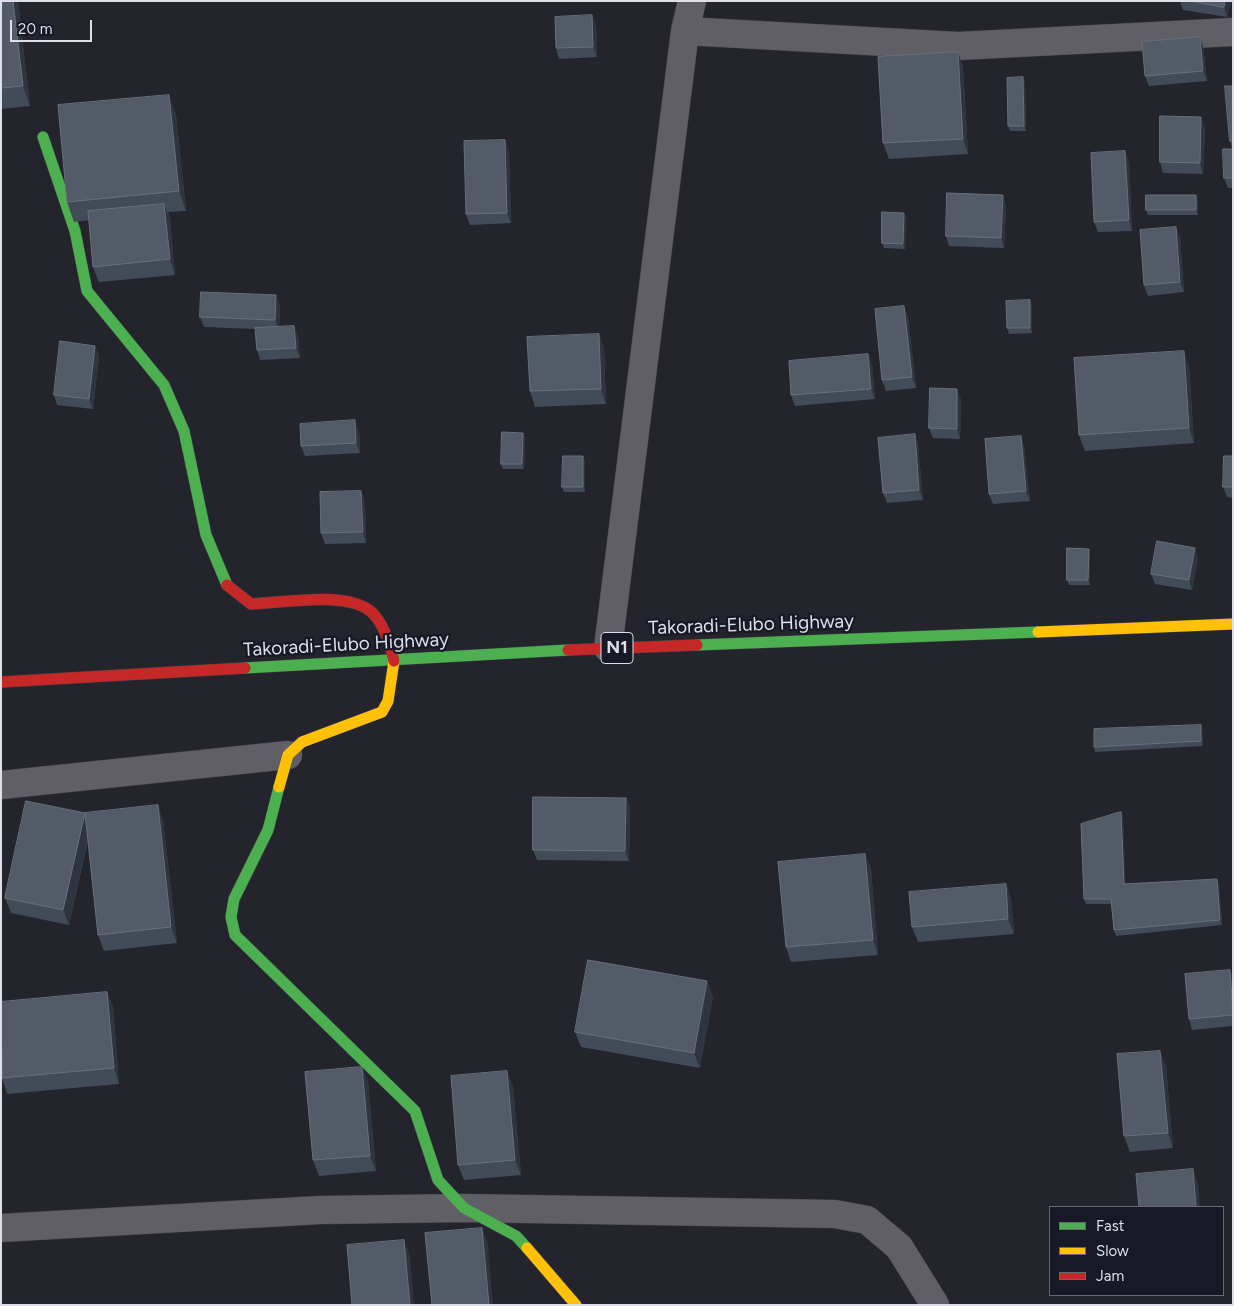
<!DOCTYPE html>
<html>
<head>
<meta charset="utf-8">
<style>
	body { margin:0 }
	#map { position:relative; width:1234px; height:1306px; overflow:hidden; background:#24252c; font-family:Figtree,sans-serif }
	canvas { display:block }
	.frame { position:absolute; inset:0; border:2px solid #dedfe9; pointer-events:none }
	.legend { position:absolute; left:1049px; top:1206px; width:175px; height:90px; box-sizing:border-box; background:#181826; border:1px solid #676874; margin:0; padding:6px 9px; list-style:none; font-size:15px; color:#dedfe9 }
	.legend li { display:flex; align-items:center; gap:10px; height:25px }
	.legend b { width:25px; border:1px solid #676874 }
	.scale { position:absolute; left:10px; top:20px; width:82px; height:22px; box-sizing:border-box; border:2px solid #dedfe9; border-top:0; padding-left:6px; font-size:15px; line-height:18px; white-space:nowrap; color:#dedfe9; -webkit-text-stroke:4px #181826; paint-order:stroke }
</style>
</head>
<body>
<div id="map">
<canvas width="1234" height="1306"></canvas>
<div class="frame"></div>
<ul class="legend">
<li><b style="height:6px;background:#4caf50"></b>Fast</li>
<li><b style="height:6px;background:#ffc107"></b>Slow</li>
<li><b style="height:6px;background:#c62828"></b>Jam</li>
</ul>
<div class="scale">20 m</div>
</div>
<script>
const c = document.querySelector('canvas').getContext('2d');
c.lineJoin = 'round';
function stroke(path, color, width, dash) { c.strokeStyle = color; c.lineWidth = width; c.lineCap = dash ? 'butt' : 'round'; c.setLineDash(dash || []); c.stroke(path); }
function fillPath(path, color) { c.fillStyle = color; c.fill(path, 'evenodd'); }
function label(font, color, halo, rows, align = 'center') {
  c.font = font + ' Figtree,sans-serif'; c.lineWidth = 4.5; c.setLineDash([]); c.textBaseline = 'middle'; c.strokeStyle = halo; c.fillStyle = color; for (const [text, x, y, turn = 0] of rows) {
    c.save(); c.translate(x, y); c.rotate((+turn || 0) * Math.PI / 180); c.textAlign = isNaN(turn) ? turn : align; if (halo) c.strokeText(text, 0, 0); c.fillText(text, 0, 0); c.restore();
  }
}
const street = new Path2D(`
	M685,31L692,1
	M608,648L685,31L958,46L1233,32
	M1,785L288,755
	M1,1228L320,1210L464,1208L835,1214L867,1220L899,1247L935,1305`);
const fast = new Path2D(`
	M43,137L75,231L87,291L164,385L184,431L206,535L227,585
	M697,645L1038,632
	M245,668L568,650
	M279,787L268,830L234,899L231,917L235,935L415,1111L438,1180L464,1208L516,1236L527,1248`);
const slow = new Path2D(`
	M1038,632L1233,624
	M279,787L288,755L302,742L382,712L388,701L394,661
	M527,1248L576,1305`);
const jam = new Path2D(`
	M227,585L251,604C282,603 338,592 366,608C382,617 390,644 394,661
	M568,650L697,645
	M1,682L245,668`);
const wall = new Path2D(`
	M1,1H18L30,106L1,109Z
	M1180,1H1231L1227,17L1183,10Z
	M592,15L596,26L597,57L559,59L556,48Z
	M1200,37L1203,47L1207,81L1149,86L1145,76Z
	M958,52L963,67L968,154L889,159L883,143Z
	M1025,82L1026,131H1010L1008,126Z
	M1233,86V188H1228L1224,178L1232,149L1230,141Z
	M176,115L186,211L168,212L170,219L175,275L99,282L93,267L89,220L74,222L67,202Z
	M1205,128L1203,174L1163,173L1160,162Z
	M509,150L511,223L470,225L466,214Z
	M1129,161L1132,231L1098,232L1094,222Z
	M1198,200V215H1148L1146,210Z
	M1006,206L1004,248L949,246L946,236Z
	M904,213L906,218L905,249L884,248L882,243Z
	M1180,237L1184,292L1148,296L1144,285Z
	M1030,300L1032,306V333L1009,334L1007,328Z
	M280,305L279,327L298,336L300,358L260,360L257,350L255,329L204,327L200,317Z
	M908,316L916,388L886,391L882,380Z
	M599,334L604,349L606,404L535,407L530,391Z
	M95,346L99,356L93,409L57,405L54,395Z
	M868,354L872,365L875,399L795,406L791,395Z
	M1189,366L1194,443L1085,451L1079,435Z
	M961,399L960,439L933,438L929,428Z
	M359,431L360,453L305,456L301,446Z
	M523,433L525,438L524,469H503L501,464Z
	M918,445L923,500L887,503L883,493Z
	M1024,446L1030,501L993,504L989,494Z
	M583,456L585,462V492H564L562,487Z
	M1233,456V498L1227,497L1223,487Z
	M361,491L365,502L366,543L325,544L321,533Z
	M1089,549L1090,554V585H1069L1067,580Z
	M1198,558L1192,590L1155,584L1151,574Z
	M1201,725L1202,730L1203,746L1095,752L1094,747Z
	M626,798L630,808L629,861L537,860L533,850Z
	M1121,812L1123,817L1125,884H1219L1222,925L1116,936L1114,930L1111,904H1086L1084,899Z
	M85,813L163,820L177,943L104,951L98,935L88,840L69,925L11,913L5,898Z
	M865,854L871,869L878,955L791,962L786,947Z
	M1006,884L1011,899L1014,934L918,942L912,927Z
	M1230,970L1233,979V1026L1192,1030L1189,1019Z
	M107,992L113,1007L119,1084L7,1094L2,1078Z
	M713,996L700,1068L581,1047L575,1032Z
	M1160,1051L1166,1066L1173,1148L1130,1152L1124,1136Z
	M362,1067L368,1082L376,1171L319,1176L313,1160Z
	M513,1086L521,1175L464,1180L458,1165Z`);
const shadedWall = new Path2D(`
	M13,1H18L30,106L23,86Z
	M1225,1H1231L1227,17L1224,7Z
	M592,15L596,26L597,57L593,47Z
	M1200,37L1203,47L1207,81L1203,71Z
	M958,52L963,67L968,154L963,139Z
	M1023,77L1025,82L1026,131L1024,126Z
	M169,95L176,115L186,211L179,191Z
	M1201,117L1205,128L1203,174L1200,163Z
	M505,140L509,150L511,223L507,213Z
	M1125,151L1129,161L1132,231L1129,220Z
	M1003,195L1006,206L1004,248L1001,238Z
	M1196,195L1198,200V215L1196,210Z
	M164,204L170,219L175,275L170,259Z
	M904,213L906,218L905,249L903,244Z
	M1176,227L1180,237L1184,292L1180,282Z
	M276,295L280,305L279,330L275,320Z
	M1030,300L1032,306V333L1030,328Z
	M904,306L908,316L916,388L912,377Z
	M294,326L298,336L300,358L296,348Z
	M599,334L604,349L606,404L601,389Z
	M95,346L99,356L93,409L89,399Z
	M1184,351L1189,366L1194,443L1189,428Z
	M868,354L872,365L875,399L871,389Z
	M957,389L961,399L960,439L957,429Z
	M355,420L359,431L360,453L356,443Z
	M523,433L525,438L524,469L522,464Z
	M915,434L918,445L923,500L919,490Z
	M1021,436L1024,446L1030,501L1026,491Z
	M583,456L585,462V492L583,487Z
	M361,491L365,502L366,543L363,532Z
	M1195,548L1198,558L1192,590L1189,580Z
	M1089,549L1090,554V585L1088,580Z
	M1201,725L1202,730L1203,746L1201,741Z
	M626,798L630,808L629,861L625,851Z
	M158,805L163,820L177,943L171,927Z
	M1121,812L1123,817L1126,889L1124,884Z
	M85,813L90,828L69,925L63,910Z
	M865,854L871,869L878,955L873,940Z
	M1217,879L1219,884L1222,925L1220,920Z
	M1006,884L1011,899L1014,934L1008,919Z
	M1230,970L1233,979V1009Z
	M707,981L713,996L700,1068L694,1053Z
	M107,992L113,1007L119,1084L114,1068Z
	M1160,1051L1166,1066L1173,1148L1168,1133Z
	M362,1067L368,1082L376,1171L370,1156Z
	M507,1071L513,1086L521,1175L515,1160Z
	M1193,1169L1198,1184L1200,1207H1196Z
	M482,1228L488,1243L493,1305H489Z
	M404,1240L410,1256L414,1305H410Z`);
const building = new Path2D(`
	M1,1H13L23,86L1,88Z
	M1190,1H1225L1224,7Z
	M592,15L593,47L556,48L555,17Z
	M1200,37L1203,71L1145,76L1142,42Z
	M958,52L963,139L883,143L878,57Z
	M1023,77L1024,126H1008L1007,78Z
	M1225,86H1233V141H1230Z
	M169,95L179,191L67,202L58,105Z
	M1160,116L1201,117L1200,163L1160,162Z
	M505,140L507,213L466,214L464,141Z
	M1223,149H1233V178H1224Z
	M1125,151L1129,220L1094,222L1091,153Z
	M947,193L1003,195L1001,238L946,236Z
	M1146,195H1196V210H1146Z
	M164,204L170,259L93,267L88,211Z
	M882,212L904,213L903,244L882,243Z
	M1176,227L1180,282L1144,285L1140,230Z
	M201,292L276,295L275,320L200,317Z
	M1030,300V328H1007L1006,301Z
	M904,306L912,377L882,380L875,309Z
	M294,326L296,348L257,350L255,328Z
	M599,334L601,389L530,391L527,337Z
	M60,341L95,346L89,399L54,395Z
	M1184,351L1189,428L1079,435L1074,358Z
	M868,354L871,389L791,395L789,361Z
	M930,388L957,389V429L929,428Z
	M355,420L356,443L301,446L300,424Z
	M502,432L523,433L522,464H501Z
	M915,434L919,490L883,493L878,438Z
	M1021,436L1026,491L989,494L985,439Z
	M563,456H583V487H562Z
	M1224,456H1233V487H1223Z
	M361,491L363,532L321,533L320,492Z
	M1157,541L1195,548L1189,580L1151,574Z
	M1067,548L1089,549L1088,580H1067Z
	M1201,725V741L1094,747V729Z
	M533,797L626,798L625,851L533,850Z
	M26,801L85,813L63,910L5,898Z
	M158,805L171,927L98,935L85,813Z
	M1121,812L1124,884L1217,879L1220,920L1114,930L1111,899H1084L1081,824Z
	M865,854L873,940L786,947L778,862Z
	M1006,884L1008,919L912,927L909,892Z
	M588,960L707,981L694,1053L575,1032Z
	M1230,970L1233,1015L1189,1019L1185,974Z
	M107,992L114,1068L2,1078L1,1002Z
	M1160,1051L1168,1133L1124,1136L1117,1054Z
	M362,1067L370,1156L313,1160L305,1072Z
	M507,1071L515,1160L458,1165L451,1076Z
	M1193,1169L1196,1207H1139L1136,1174Z
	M482,1228L489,1305H432L425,1233Z
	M404,1240L410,1305H352L347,1245Z`);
const shields = [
	[617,648,32]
];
const shieldNames = [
	["N1",617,648]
];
const streetNames = [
	["Takoradi-Elubo Highway",751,625,-2],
	["Takoradi-Elubo Highway",346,645,-3]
];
stroke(street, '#404147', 29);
stroke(fast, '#404147', 12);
stroke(slow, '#404147', 12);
stroke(jam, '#404147', 12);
stroke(street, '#5f5f65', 28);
stroke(fast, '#4caf50', 11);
stroke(slow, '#ffc107', 11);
stroke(jam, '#c62828', 11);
fillPath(wall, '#424b58');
fillPath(shadedWall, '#2f3540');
fillPath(building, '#535b68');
stroke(building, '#68707c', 1);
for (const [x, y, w] of shields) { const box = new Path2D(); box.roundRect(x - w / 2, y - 15.5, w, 31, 4); c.fillStyle = '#181826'; c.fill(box); stroke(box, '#dedfe9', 1); }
label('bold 18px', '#dedfe9', null, shieldNames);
label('19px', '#dedfe9', '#181826', streetNames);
</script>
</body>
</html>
